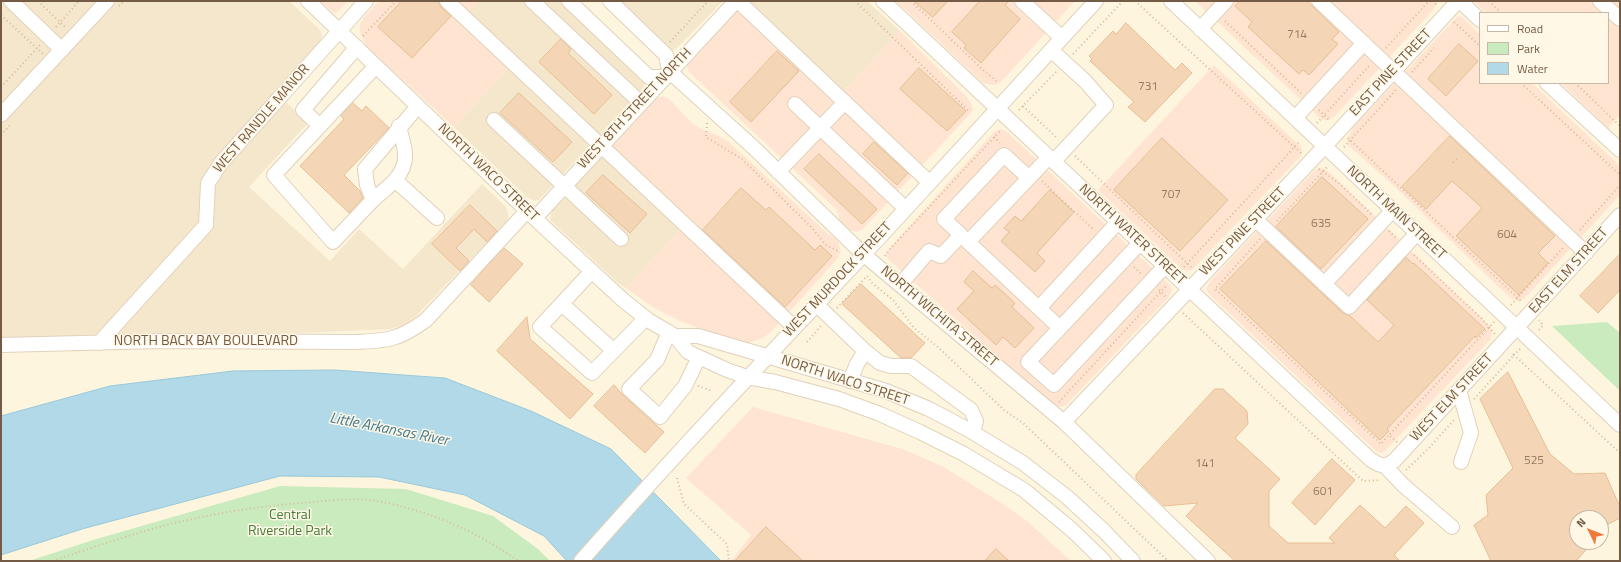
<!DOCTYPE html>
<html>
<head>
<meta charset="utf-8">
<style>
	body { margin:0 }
	#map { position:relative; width:1621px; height:562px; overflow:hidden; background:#fdf5de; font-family:"Titillium Web",sans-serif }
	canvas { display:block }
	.frame { position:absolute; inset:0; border:2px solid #745b45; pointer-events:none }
	.legend { position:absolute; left:1479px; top:12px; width:130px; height:72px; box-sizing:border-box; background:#fff8e6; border:1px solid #c7b9a6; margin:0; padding:5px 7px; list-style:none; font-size:12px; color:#745b45 }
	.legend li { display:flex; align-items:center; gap:8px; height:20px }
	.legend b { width:20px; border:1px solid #c7b9a6 }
	.north { position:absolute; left:1569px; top:510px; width:40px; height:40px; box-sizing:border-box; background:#fff8e6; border:1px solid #c7b9a6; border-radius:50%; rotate:313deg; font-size:11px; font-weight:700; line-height:16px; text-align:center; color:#745b45 }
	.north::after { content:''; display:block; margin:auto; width:14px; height:18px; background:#ef793c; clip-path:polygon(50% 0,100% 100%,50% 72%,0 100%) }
</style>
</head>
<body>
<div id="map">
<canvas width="1621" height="562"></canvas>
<div class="frame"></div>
<ul class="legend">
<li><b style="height:5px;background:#fff"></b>Road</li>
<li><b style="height:11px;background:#caebbd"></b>Park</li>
<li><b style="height:11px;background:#b2d9e7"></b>Water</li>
</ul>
<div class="north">N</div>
</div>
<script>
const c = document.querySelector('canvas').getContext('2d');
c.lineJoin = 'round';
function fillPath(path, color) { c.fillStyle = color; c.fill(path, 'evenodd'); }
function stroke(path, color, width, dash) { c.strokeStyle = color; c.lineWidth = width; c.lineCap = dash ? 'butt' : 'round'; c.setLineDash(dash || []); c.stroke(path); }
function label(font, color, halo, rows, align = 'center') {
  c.font = font + ' "Titillium Web",sans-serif'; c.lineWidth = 3; c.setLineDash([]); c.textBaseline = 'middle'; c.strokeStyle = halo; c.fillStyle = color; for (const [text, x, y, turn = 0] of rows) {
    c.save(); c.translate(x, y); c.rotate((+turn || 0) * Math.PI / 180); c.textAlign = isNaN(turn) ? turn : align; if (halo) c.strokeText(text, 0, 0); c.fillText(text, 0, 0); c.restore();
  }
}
const residential = new Path2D(`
	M1,1H289L320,30L322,35L320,41L274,91L308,123L249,187L330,261L359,229L403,269L482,184L506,207L508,213V220L415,317L404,325L391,329L272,334L1,337Z
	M478,1H564L645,79V84L641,90L539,200L535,201L527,197L454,127L515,61L465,14Z
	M616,1H723L677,48L673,50H669Z
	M744,1H867L900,31L841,94Z
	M602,155L681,229L626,288L617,282L550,220L552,209Z`);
const commercial = new Path2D(`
	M319,1H349L338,11L334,13Z
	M379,1H478L466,14L515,61L454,127L367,47L360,33V24L364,17Z
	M896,1H1075L1001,82L995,85L983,83Z
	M1195,1H1438L1434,9L1335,116L1329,120H1323L1319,117Z
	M1474,1H1620V115L1608,128L1561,83H1608V13H1486Z
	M743,2L841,94L900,31L967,97L971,103L973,110L970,114L863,229L857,232L845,228L839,220V215L836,209L689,72L687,67L689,62Z
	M1458,16L1462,17L1480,34V83H1532L1620,166V195L1525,298L1519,301L1515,300L1509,297L1392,184L1349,146L1347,141L1353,127Z
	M1214,65L1301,147L1302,153L1300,157L1193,269L1188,271L1183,270L1098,190Z
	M662,96L669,99L693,124L703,130L717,135L729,142L828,234L835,238L839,244L840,252L838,258L770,333L761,339L745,344L723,337L680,321L656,309L626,288L681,229L602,155L652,101Z
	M1000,129L1006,131L1170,285L1172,290L1168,298L1066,405L1060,407L1054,405L1047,400L888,259L886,254L889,249L994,132Z
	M1319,168L1325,169L1331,174L1490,326L1492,331L1490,340L1384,452L1380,453L1376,451L1209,294L1206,289L1210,281L1314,171Z
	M753,407L902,449L942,466L1003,504L1027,521L1071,561H733L732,560L751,535L686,478Z`);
const green = new Path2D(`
	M1607,322L1620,333V391L1552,326Z
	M280,486L406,489L493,516L538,549L550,561H29L93,540Z`);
const water = new Path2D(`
	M335,370L445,378L531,411L611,449L721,561H567L544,536L465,495L379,477L280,476L82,529L1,555V416L110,386L233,371Z`);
const building = new Path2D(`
	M402,1H438L441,7L451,16L412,58L378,27Z
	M914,1H948L933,17Z
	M980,1H1009L1005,5L1020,19L981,63L964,48L966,45L952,32Z
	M1240,1H1307L1339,32L1332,39L1338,44L1309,75L1303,70L1299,74L1248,27L1252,22L1235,6Z
	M1126,23L1175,70L1182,63L1192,73L1145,122L1128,107L1134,102L1090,61L1092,59L1089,56L1113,31L1116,34Z
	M561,39L571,49L568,53L612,95L594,114L539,62Z
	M1459,44L1478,61L1446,96L1428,79Z
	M777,51L799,71L751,122L730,102Z
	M919,68L966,111L947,131L900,89Z
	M519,93L572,142L553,162L500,113Z
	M353,103L362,111L366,106L389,128L344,175L360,191L363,198L349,213L300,166L344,119L341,116Z
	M1450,136L1555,236L1538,253L1548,263L1519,295L1456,236L1482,208L1467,194L1452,181L1426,209L1402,187Z
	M1162,138L1228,200L1180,251L1114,190Z
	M874,142L908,173L897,185L863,154Z
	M819,154L877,209L862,224L804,169Z
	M603,175L647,214L630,233L586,193Z
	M1322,177L1368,219L1321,269L1276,227Z
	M741,188L766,210L769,207L815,250L820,245L832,256L785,307L703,230Z
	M1050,190L1074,212L1037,253L1045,261L1035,272L1001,241L1009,232L1004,228L1015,216L1021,221Z
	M470,205L497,231L487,242L474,229L456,248L469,261L460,271L432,244Z
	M1266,241L1343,313L1349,315L1378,342L1394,325L1367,300L1406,257L1413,264L1414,263L1485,329L1476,338L1475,336L1387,429L1389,431L1380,440L1220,289Z
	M504,248L523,264L489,302L471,285Z
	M1620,254V290L1598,313L1580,296Z
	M973,271L992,288L995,285L1015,303L1012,307L1034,328L1015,348L1003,337L996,345L957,309L974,291L964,282Z
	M861,284L925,343L911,358H901L842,304Z
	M527,317L530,339L593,394L570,419L497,351Z
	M1508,372L1550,454L1574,474L1605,473L1620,507V518L1601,528V518H1577V542H1593L1576,561H1491L1474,525L1488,515L1486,495L1513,468L1480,399Z
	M614,385L623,395L664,432L645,453L594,406Z
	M1215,389H1223L1247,411L1248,424L1235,438L1280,479L1269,491V526L1288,543H1335L1329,538L1360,505L1385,528L1406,506L1424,523L1394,555L1400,561H1235L1186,516L1198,503L1164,506L1136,479V475Z
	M1332,459L1355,480L1315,525L1292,503Z
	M766,527L803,561H735Z
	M996,549L1009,561H985Z`);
const path = new Path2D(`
	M38,1L66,28
	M855,1L969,111
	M911,1L981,68L996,81
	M1135,1L1301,153
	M1432,1L1437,5
	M1489,1L1501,13
	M119,6L124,1
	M1,15L43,54
	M1225,21L1301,93
	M1454,22L1480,46
	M56,27L79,1
	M363,36L396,1
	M670,42L708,1
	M1386,48L1429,1
	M1073,54L1123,1
	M1412,72L1434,48
	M1521,83L1620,175
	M1575,83L1620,126
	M1,87L40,45
	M1023,106L1058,139
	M1019,110L1056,72
	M1319,110L1330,121
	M707,123L706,137L742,159L811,227L826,245L840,252
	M1317,123L1369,66
	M1,135L11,124
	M994,137L1000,143
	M1348,138L1522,302
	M1344,147L1396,90
	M1075,156L1192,268
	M1456,159L1457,160
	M1453,162L1454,163
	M1319,169L1340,184L1372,215
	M1042,181L1094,230
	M1277,221L1328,166
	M1580,230L1620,185
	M1389,231L1396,238
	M1260,239L1215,289L1381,444L1389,435
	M1414,255L1482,319L1495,334
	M885,256L889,250L1001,130
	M1134,267L1141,274
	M1184,267L1300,141
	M1159,290L1166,297
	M1511,305L1563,248
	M837,308L867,276L872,283L893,300L914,328L939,348L1004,410L1023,423L1168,561
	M1183,313L1363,481L1381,480
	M1539,330L1543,325L1539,320
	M807,342L821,326
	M1520,349L1514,355L1620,453
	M698,386L712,391
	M1474,399L1514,355L1511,352
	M1059,402L1167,285
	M1397,442L1389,435L1494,322
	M1406,470L1429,448L1454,420
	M677,478L684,504L727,544L729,561
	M53,561C97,546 142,530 188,520C226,511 264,506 302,503C326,501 353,497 377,501C427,510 477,531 518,561`);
const minor = new Path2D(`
	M11,1L62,50
	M308,1L545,228L623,300L648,320L675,336L688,352L727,370L747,377L775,382L839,399L880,414L920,432L964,454L1024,490L1072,530L1104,561
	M447,1L794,327
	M532,1L641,103
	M569,1L649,77H664
	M610,1L666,55L669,71L754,148L863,254L1064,422L1208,561
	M738,1L929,182
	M883,1L1371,460L1378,464L1385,466
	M1022,1L1062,38
	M1171,1L1620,425
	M1319,1L1586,253
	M1460,1L1480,20
	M1600,1L1620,19
	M1200,29L1226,1
	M1051,50L1085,81L1106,105L1054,161
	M1547,83L1620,150
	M795,104L905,208
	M1,115L107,1
	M1295,118L1364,43
	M494,120L621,239
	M320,126L303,110L357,47
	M399,126C401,136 406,148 405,158C404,177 386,188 373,200L367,185L365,169L418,106
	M778,172L845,102
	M1029,178L1049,157
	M395,180L437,218
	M373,200L333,242L274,175L376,66
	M535,218L736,1
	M1255,219L1349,307L1417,233
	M592,271L540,327L592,373L646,318
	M1324,284L1393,210
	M900,285L929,251L941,256L961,235L944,219L1004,155L1029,178L968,242L1060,328L1028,362L1054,385L1165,266
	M562,304L614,351
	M816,304L865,351
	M1039,308L1118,222
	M1060,328L1140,243
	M669,332L657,360L629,389L660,417L685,386L699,357
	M675,336H698L886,391L929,409L969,430L1023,463L1067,497L1104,531L1133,561
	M99,343L206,225L208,183L221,163L366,1
	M1,345L161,341L354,342C387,341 399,340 426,320L527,211
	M850,381L857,364L865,351L880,363L891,366H911L971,410L976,421L973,432
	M1459,390L1471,433L1461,462
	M1064,422L1325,146L1458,1
	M1385,466L1394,461L1620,215
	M1385,466L1403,485L1452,527
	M581,561C670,460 761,363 853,266C935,178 1015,89 1096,1`);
const numberNames = [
	["714",1297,35],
	["731",1148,87],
	["707",1171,195],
	["635",1321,224],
	["604",1507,235],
	["525",1534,461],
	["141",1205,464],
	["601",1323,492]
];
const streetNames = [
	["EAST PINE STREET",1391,73,-47],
	["WEST 8TH STREET NORTH",635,109,-47],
	["WEST RANDLE MANOR",262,119,-49],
	["NORTH WACO STREET",488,173,44],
	["NORTH MAIN STREET",1396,213,43],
	["WEST PINE STREET",1243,232,-46],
	["NORTH WATER STREET",1132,235,43],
	["EAST ELM STREET",1569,271,-48],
	["WEST MURDOCK STREET",838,280,-47],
	["NORTH WICHITA STREET",939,317,40],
	["NORTH BACK BAY BOULEVARD",206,342],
	["NORTH WACO STREET",845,381,18],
	["WEST ELM STREET",1452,398,-47]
];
const parkNames = [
	["Central",290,516],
	["Riverside Park",290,532]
];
const waterNames = [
	["Little Arkansas River",389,430,11]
];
fillPath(residential, '#f5e7cc');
fillPath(commercial, '#ffe4d1');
fillPath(green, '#caebbd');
fillPath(water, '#b2d9e7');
stroke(water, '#98c8d9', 1);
fillPath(building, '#f4d5b5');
stroke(building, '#e7be94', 1);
stroke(minor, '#e1d1ba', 16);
stroke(path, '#d8b998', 2, [1, 3]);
stroke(minor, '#fff', 14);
label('12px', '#947a61', null, numberNames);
label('14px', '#745b45', '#fff8e6', streetNames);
label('14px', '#487b3d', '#fff8e6', parkNames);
label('italic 15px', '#417990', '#fff8e6', waterNames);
</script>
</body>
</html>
